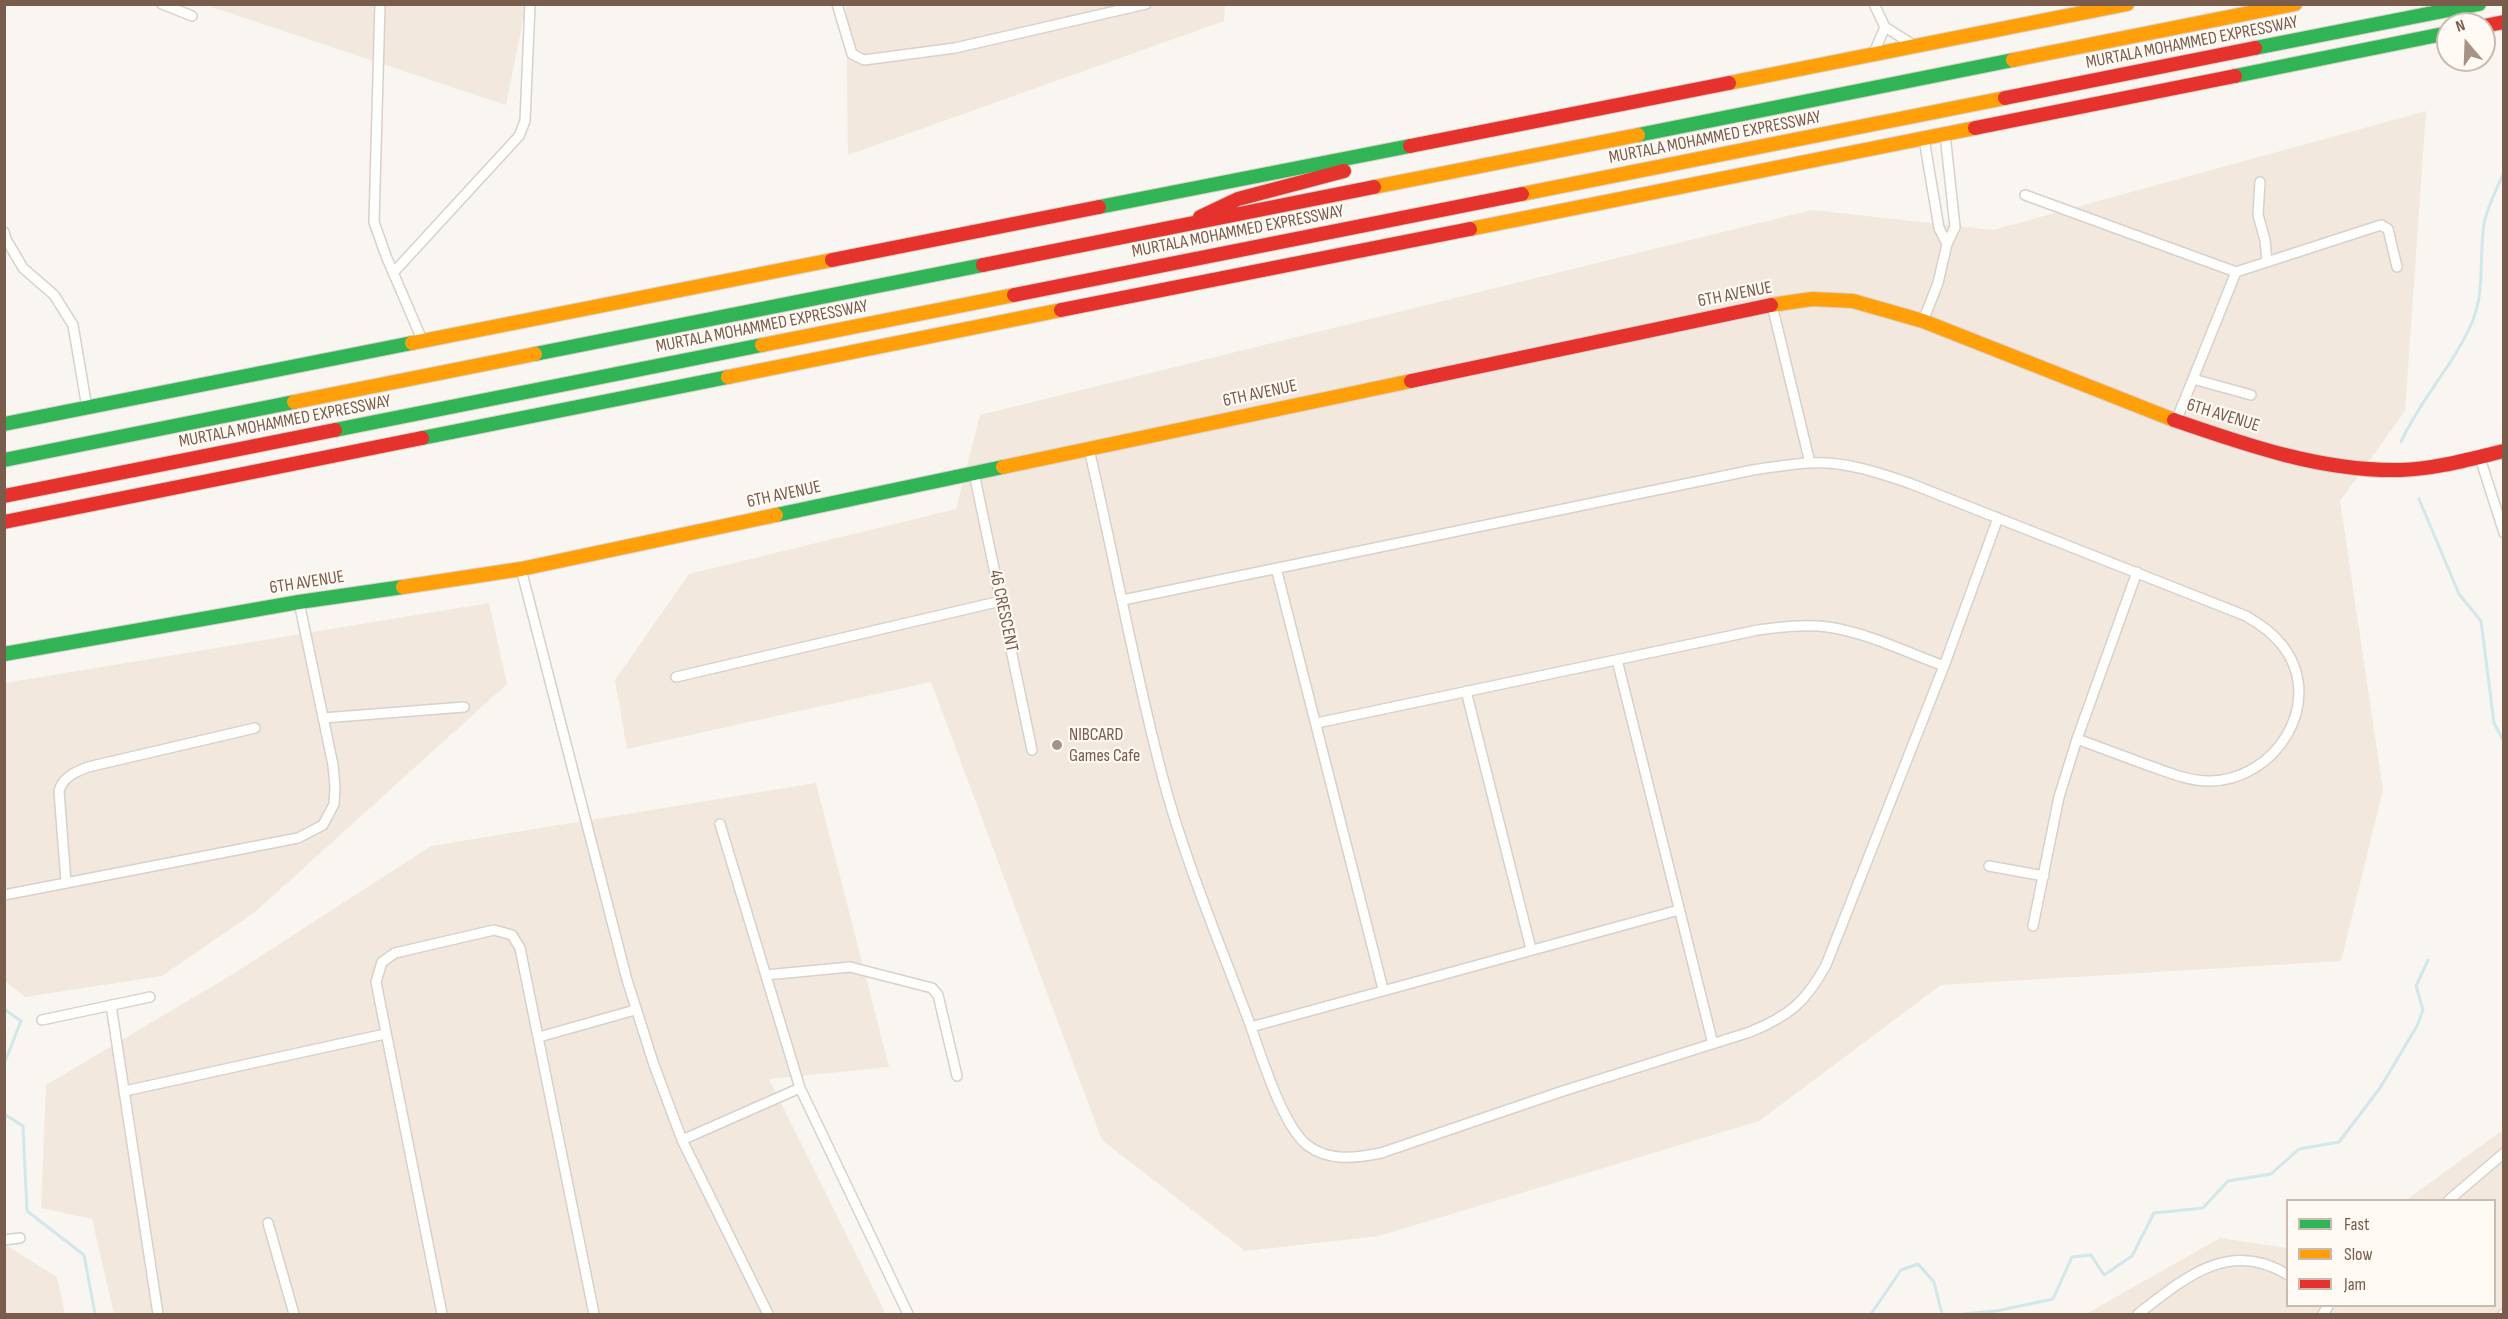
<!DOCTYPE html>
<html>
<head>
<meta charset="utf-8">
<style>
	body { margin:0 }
	#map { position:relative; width:2508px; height:1319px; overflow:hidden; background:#f9f5f0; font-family:"Sofia Sans Condensed",sans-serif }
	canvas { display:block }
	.frame { position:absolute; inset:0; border:6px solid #7a5c4d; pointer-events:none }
	.legend { position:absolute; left:2286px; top:1199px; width:210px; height:108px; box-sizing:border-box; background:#fffaf3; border:2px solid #cabbb1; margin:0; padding:8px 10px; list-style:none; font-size:18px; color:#7a5c4d }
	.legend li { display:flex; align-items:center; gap:12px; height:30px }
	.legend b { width:30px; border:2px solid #cabbb1 }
	.north { position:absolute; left:2436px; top:12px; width:60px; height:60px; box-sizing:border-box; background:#fffaf3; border:2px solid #cabbb1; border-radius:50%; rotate:341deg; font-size:16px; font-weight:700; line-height:24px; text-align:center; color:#7a5c4d }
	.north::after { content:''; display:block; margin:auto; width:21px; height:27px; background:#a69286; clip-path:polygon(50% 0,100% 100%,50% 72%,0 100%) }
</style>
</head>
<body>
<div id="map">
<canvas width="2508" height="1319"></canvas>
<div class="frame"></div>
<ul class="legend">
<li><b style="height:8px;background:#30b455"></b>Fast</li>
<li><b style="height:8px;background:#ff9f0a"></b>Slow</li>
<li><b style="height:8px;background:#e5322d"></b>Jam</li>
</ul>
<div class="north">N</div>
</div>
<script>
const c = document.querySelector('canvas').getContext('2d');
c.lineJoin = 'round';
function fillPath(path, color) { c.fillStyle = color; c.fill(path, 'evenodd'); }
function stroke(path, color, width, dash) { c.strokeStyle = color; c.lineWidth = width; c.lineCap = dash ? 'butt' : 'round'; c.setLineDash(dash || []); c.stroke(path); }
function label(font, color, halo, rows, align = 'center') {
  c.font = font + ' "Sofia Sans Condensed",sans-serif'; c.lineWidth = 4.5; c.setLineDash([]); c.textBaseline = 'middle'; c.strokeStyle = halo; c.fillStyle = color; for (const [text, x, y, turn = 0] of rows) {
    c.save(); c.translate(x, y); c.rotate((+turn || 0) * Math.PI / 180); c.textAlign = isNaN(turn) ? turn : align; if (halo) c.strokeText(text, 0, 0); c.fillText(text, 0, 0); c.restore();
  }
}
const residential = new Path2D(`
	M206,5H526L506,105Z
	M846,5H1225L1224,21L848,155Z
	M2426,111L2405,411L2340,501L2383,790L2341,961L1941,985L1759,1121L1379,1236L1245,1251L1102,1140L931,682L627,749L615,680L689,574L956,509L980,415L1812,210L1993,230Z
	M489,603L507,684L255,912L162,976L25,997L5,981L4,683Z
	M816,783L889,1067L769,1079L886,1314H114L92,1219L41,1208L46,1085L233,974L431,846Z
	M2503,1130V1314H2086L2220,1238L2287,1248L2288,1306H2494V1200H2406Z
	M4,1244L57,1277L65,1314H5Z`);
const stream = new Path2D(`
	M2401,442C2420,399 2455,364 2473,320C2485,290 2479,255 2484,224C2487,207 2497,189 2504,172
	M2419,499L2459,594L2481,621L2494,723L2504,742
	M4,1009L21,1021L4,1064
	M4,1114L23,1126L27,1211L84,1255L95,1314
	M1871,1314L1901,1270L1918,1264L1934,1282L1942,1314
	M1962,1314L1996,1311L2053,1299L2072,1257L2091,1255L2104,1275L2132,1256L2154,1213L2203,1208L2228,1181L2271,1174L2299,1149L2339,1142L2380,1088L2417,1026L2423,1010L2416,986L2428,960`);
const street = new Path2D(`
	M162,4L192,16
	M380,4L374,222L386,256L423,342
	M837,4L852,54L864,60L955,48L1146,4
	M1874,4L1885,27L1915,46
	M1873,55L1885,27
	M1924,139L1939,228L1947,244
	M2260,182L2258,215L2265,240L2267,262
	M2025,195L2236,272L2381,225L2388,229L2397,267
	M4,232L6,239L23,268L54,295L73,325L87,408
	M393,273L519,136L525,121L530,4
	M1772,305L1810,463
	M1923,321L1938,283L1947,244L1955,227L1945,134
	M2193,379L2251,395
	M2176,421L2236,272
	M1089,449C1114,557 1134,668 1162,775C1184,858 1218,939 1248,1019C1260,1051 1281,1124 1307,1145C1329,1162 1356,1158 1381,1153L1563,1091L1750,1032C1789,1016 1806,1002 1826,965L1944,666L1998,518
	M2480,458L2504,533
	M974,473L1032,750
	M1276,568L1383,989
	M521,569L627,980L654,1065L682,1140L768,1314
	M1123,600L1753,470C1772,467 1791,464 1809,463C1844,461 1877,472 1909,483L2246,616C2260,624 2272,632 2282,645C2327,702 2275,782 2208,781C2188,781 2168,772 2150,766C2126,757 2101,748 2077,739
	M1617,660L1713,1044
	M676,677L1001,601
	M1466,691L1531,949
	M323,718L464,707
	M1317,723L1758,630C1781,627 1804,624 1828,627C1868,633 1906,652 1944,666
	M720,824L800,1088L908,1314
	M1989,866L2044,876
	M66,882L59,791C63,777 75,772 88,767L255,728
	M4,895L298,838L323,825L334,804L335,787L333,765L299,602
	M2033,926L2059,797L2077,739L2137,572
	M766,975L850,967L932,988L938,995L957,1076
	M111,1005L158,1314
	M42,1020L150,997
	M1251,1027L1679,910
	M539,1037L635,1010
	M125,1091L385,1034
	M682,1140L800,1088
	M2449,1200L2504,1153
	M268,1223L294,1314
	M4,1240L20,1238
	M442,1314L376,982L382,962L395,953L494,930L512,935L520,948L594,1314
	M2138,1314C2183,1279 2229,1238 2288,1275
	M2323,1314L2328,1306
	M2503,1314H2504`);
const fast = new Path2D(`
	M2255,48L2479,4
	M2235,76L2448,33
	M1638,135L2013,60
	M1099,207L1410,146
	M535,354L983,265
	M4,424L412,343
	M335,430L762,345
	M422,438L728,377
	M4,460L294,402
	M776,515L1003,467
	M4,654L299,602L403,587`);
const slow = new Path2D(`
	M2013,60L2295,4
	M1729,83L2127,4
	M1374,187L1638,135
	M1522,194L2005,98
	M1470,229L1975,128
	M1771,305L1812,299L1853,301L1923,321L2174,420
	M412,343L832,260
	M762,345L1014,295
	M728,377L1061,310
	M294,402L535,354
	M1003,467L1411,381
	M403,587L521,569L776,515`);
const jam = new Path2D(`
	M2484,26L2504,22
	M2005,98L2255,48
	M1975,128L2235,76
	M1410,146L1729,83
	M1200,217L1238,199L1344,171
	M832,260L1099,207
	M983,265L1374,187
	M1014,295L1522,194
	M1061,310L1470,229
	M1411,381L1771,305
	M2174,420C2246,445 2324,472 2401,470C2436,469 2470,459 2504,451
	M4,496L335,430
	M4,522L422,438`);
const markers = [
	[1057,745,6,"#a69286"]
];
const streetNames = [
	["MURTALA MOHAMMED EXPRESSWAY",2192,43,-11],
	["MURTALA MOHAMMED EXPRESSWAY",1715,138,-11],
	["MURTALA MOHAMMED EXPRESSWAY",1238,232,-11],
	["6TH AVENUE",1735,295,-11],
	["MURTALA MOHAMMED EXPRESSWAY",762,327,-11],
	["6TH AVENUE",1260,394,-12],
	["6TH AVENUE",2223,416,17],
	["MURTALA MOHAMMED EXPRESSWAY",285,422,-11],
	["6TH AVENUE",784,495,-12],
	["6TH AVENUE",307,583,-9],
	["46 CRESCENT",1003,611,78]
];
const poiNames = [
	["NIBCARD",1069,735],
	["Games Cafe",1069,756]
];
fillPath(residential, '#f2e8de');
stroke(stream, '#d0e8ea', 3);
stroke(street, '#d7d1cb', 12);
stroke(fast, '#d9d2cb', 16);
stroke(slow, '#d9d2cb', 16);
stroke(jam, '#d9d2cb', 16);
stroke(street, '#fefefd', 9);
stroke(fast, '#30b455', 14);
stroke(slow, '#ff9f0a', 14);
stroke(jam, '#e5322d', 14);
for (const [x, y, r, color] of markers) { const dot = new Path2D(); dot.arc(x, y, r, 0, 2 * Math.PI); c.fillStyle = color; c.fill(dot); stroke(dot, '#fffaf3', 2); }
label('18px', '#7a5c4d', '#fffaf3', streetNames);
label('18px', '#7a5c4d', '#fffaf3', poiNames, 'left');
</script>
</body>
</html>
